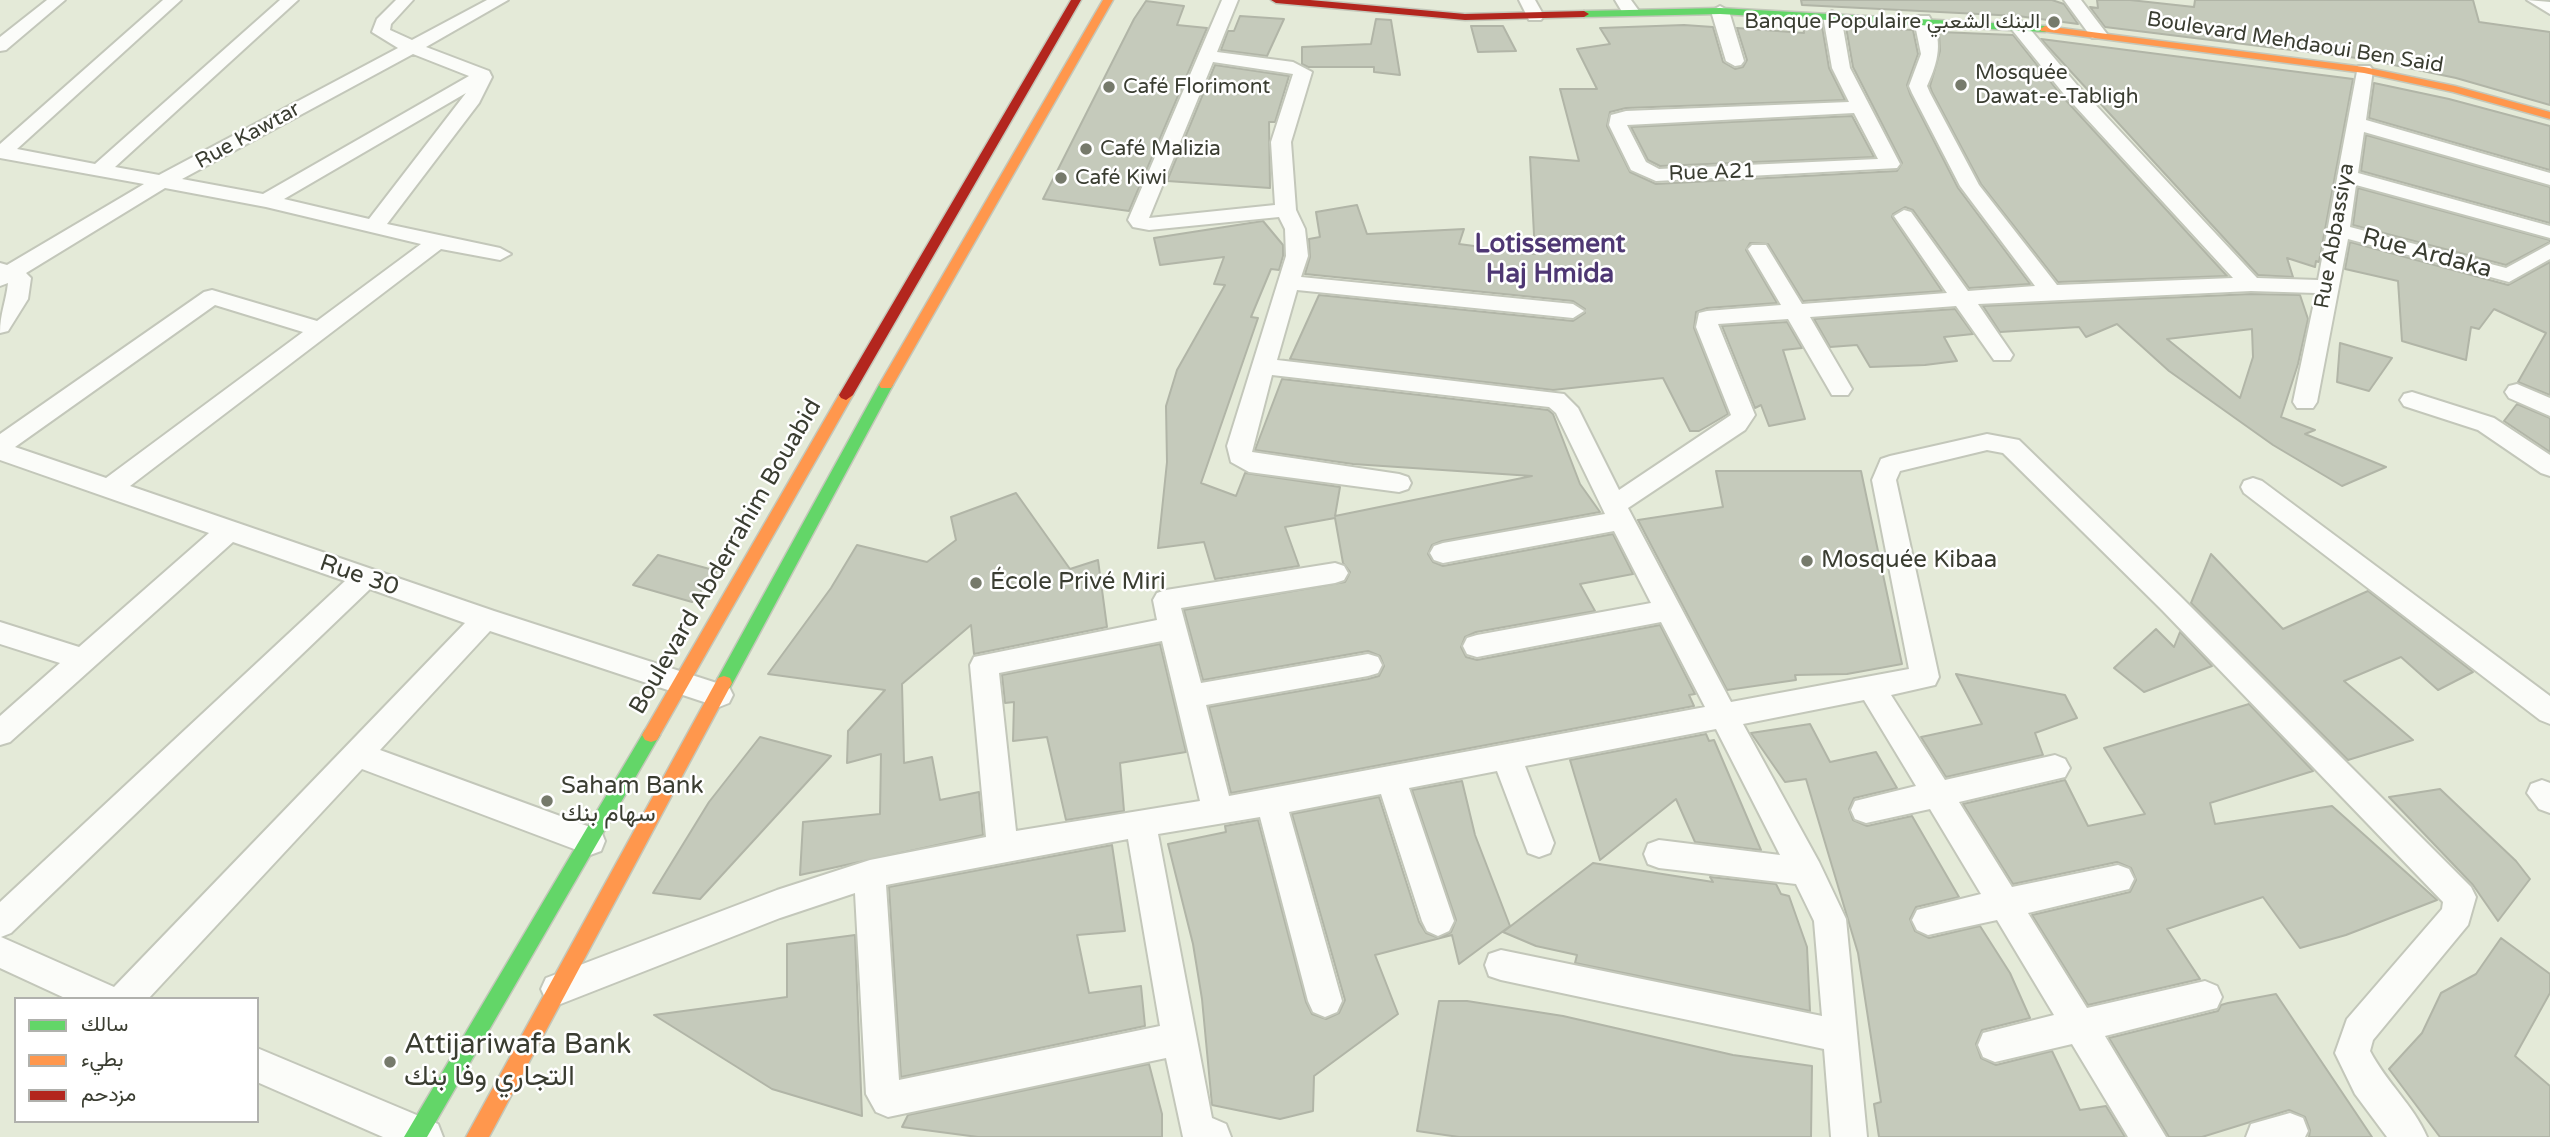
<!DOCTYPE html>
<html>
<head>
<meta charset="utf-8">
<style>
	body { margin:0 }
	#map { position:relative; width:2550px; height:1137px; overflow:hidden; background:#e4ead8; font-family:"Varela Round",Vazirmatn,sans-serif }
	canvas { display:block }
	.legend { position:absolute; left:14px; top:997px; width:245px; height:126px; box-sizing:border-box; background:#fff; border:2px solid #b0b1ad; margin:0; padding:9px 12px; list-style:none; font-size:21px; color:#3a3d31 }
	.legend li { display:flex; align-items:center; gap:14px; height:35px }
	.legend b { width:35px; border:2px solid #b0b1ad }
</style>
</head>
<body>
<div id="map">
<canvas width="2550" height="1137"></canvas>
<ul class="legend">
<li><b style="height:9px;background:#63d668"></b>سالك</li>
<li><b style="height:9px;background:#ff974d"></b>بطيء</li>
<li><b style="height:9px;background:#b3261e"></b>مزدحم</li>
</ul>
</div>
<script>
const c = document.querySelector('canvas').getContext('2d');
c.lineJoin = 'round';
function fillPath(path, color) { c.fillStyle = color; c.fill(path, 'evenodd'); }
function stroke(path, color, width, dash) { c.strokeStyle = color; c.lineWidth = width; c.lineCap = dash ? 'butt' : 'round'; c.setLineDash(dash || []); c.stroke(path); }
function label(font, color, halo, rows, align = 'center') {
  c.font = font + ' "Varela Round",Vazirmatn,sans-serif'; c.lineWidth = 5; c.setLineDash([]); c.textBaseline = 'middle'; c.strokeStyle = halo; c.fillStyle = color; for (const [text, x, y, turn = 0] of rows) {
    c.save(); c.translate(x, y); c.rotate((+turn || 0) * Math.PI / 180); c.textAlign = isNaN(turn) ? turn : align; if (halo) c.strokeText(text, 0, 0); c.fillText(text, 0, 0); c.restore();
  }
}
const building = new Path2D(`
	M1801,0H2052L2064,4L2078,24L2018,16L1802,5Z
	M2097,0H2130L2194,7L2195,0H2473L2479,22L2550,32V105L2456,78L2365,59L2105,27L2090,7L2098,8Z
	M1146,1L1184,6L1177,25L1207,28L1129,211L1043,199L1134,19Z
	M1240,16L1284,19L1267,56L1221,50L1228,31H1234Z
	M1376,19L1391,20L1400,75L1374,72V67H1308L1302,64V47L1371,44Z
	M1684,25L1713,27L1723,62L1735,69L1743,67L1747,60L1737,28L1804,33L1803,25L1822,26L1829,68L1845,100L1626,108L1610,112L1607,126L1630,172L1656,184L1897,171L1902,163L1853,67L1846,27L1913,30L1918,54L1907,85L1910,94L1958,188L2030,284L1969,288L1913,210L1905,207L1893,214L1892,217L1942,291L1803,301L1768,244L1750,243L1746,250L1777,303L1707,308L1696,312L1694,328L1728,414L1699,431H1690L1663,378L1553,390L1290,359L1319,295L1573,321L1585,313V309L1573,301L1305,274L1310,257L1309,239L1320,237L1316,212L1357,205L1367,234L1464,229L1459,244L1535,254L1530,157L1579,161L1560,89H1597L1577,49L1610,44L1600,28Z
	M1471,26H1503L1516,51L1478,52Z
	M1939,32L2013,35L2061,95L2227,276L2058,282L1981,184L1932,92L1930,86L1940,51Z
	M2041,39L2353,79L2319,262L2316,261L2315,267L2287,258L2293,277L2258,275Z
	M1215,65L1289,76L1275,122H1269L1270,188L1167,181Z
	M2374,83L2449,99L2550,126V170L2369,118Z
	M1852,116L1874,157L1660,166L1648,160L1631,127Z
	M2366,135L2550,187V223L2361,171Z
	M2358,188L2550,240V242L2506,265L2353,225Z
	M1263,221L1283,245V256L1279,270L1271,269L1251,317L1258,318L1201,483L1236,496L1245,473L1340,487L1335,516L1532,476L1353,464L1255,450L1282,379L1548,410L1553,414L1580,484L1600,512L1442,541L1432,545L1428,554L1433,562L1443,566L1613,534L1633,574L1580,584L1595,611L1476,632L1465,637L1461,647L1466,657L1477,660L1660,625L1695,694L1689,695L1694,706L1231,793L1209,707L1368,679L1379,676L1384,666L1380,656L1368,651L1203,680L1184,610L1345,582L1350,572L1343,563L1335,518L1285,527L1299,566L1215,579L1204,542L1158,548L1167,462L1166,406L1177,370L1225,285L1214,284L1224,257L1160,265L1154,238Z
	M2350,242L2508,285L2550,262V395L2518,382L2546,333L2494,309L2479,329L2471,327L2466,360L2402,341L2398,281L2345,269Z
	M2251,294L2300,295L2308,319L2298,364L2281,417L2315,430L2305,434L2386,467L2342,486L2273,445L2169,371L2117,324L2086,337L2079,327L2000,332L1983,306ZM2252,329L2253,357L2240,398L2167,339Z
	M1955,309L1973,334L1944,337L1957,361L1925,365L1870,367L1857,345L1830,347L1814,319Z
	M1787,322L1802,348L1783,350L1805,419L1769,426L1761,405L1755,408L1722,326Z
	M2340,343L2392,358L2369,391L2337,382Z
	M2517,404L2550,418V452L2504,421Z
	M1716,471H1861L1902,664L1847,674L1795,675L1796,680L1727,690L1638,520L1723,507Z
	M1016,493L1070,569L1098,560L1107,627L974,654L971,625L902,684L904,763L932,757L940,800L979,792L983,835L800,875L803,822L880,814L881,754L847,763L848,731L885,690L768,674L831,588L857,545L927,562L956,540L951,517Z
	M2211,554L2283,629L2368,591L2473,672L2438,690L2401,657L2344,681L2413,740L2348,760L2191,603Z
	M658,555L717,571L692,602L633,585Z
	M2156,629L2174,647L2180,632L2212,666L2144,692L2114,668Z
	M1160,644L1186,752L1120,763L1124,811L1066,820L1047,737L1013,741L1014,702L1005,703L1002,675Z
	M1956,674L2065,695L2077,718L2035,733L2043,755L1946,777L1921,737L1982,724Z
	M2249,704L2313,771L2210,803L2215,824L2332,806L2437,900L2346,935L2300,948L2263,897L2167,929L2200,979L2088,1005L2032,915L2130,892L2136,880L2131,868L2117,862L2013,884L1963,804L2065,780L2088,826L2145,814L2104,748Z
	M1810,724L1830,762L1876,752L1897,788L1854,798L1849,809L1853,820L1867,826L1912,816L1959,897L1916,907L1910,919L1915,931L1929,938L1980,926L2010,973L2030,1018L1982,1030L1976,1044L1981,1058L1996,1065L2052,1051L2080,1110L2106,1106L2125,1137H1879L1874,1104L1881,1102L1858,953L1806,779L1785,782L1751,733Z
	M1706,734L1709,741L1714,740L1761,850L1695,842L1676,799L1600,860L1570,760Z
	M760,737L831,756L700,899L653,893L709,802Z
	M1462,781L1475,835L1510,926L1459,964L1452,935L1375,955L1398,1014L1314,1076L1313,1111L1280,1119L1212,1105L1202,999L1193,944L1168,844L1226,832L1225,826L1258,820L1306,1002L1312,1014L1326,1019L1339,1013L1345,1000L1292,814L1379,797L1419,922L1426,933L1439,938L1451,932L1456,920L1412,790Z
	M2440,789L2516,861L2530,879L2498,921L2473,885L2389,797Z
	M1112,845L1125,931L1077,935L1089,993L1141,986L1145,1026L901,1077L889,887Z
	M1593,863L1713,882L1710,877L1776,884L1781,894L1789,896L1807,947L1810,1011L1575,963L1577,955L1536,946L1503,932Z
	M855,935L862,1116L772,1089L654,1015L787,997V944Z
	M2501,938L2550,974V993L2515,1056L2550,1086V1137H2440L2389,1069L2422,1033L2441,993L2476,974Z
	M2276,994L2372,1137H2309L2310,1130L2305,1117L2289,1110L2202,1137H2169L2109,1038L2218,1011L2221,1005L2228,1003Z
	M1439,1001H1467L1563,1016L1733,1055L1812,1066L1811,1137H1459L1417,1131Z
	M1149,1064L1162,1114V1137H978L902,1127L908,1115Z`);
const street = new Path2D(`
	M47,0H65L6,50L0,51V37Z
	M163,0H181L17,149L95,164L280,0H298L115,167L159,175L398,48L372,32L377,19L396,0H413L391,24L390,30L412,40L487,0H508L426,47L489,71L492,77L479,103L387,224L500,248L511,254L500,260L441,249L130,486L494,611L729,687L733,695L729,703L719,707L490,631L380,750L601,831L605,841L601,851L590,855L362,769L148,999H67L0,968V902L345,581L233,542L10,742L0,745V716L60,663L0,644V622L79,647L209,533L0,460V434L204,292L212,290L317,321L421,244L266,207L165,188L26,273L31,278L28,299L8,331L0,333C0,313 6,302 8,283L0,286V263L7,265L144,184L0,158V144ZM413,54L469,76L263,194L182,179ZM466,93L369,219L284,199ZM215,305L303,332L106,478L15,447ZM370,589L465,623L114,987L1,937L11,933Z
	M1222,0H1238L1217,52L1293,62L1312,72L1291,142L1296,210L1305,229L1308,256L1301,277L1573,304L1584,311L1573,318L1297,290L1277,360L1564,394L1578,408L1619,490L1731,415L1696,327L1699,313L1707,311L1781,305L1748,249L1752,245H1766L1802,304L1947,293L1894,216L1904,210L1911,212L1968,291L2035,286L1960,186L1912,93L1909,86L1921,54L1914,20L1917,16H1929C1944,40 1938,62 1927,86L1930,93L1979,185L2057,285L2233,278L2063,93L2009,26L2018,21L2024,22L2077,85L2257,278L2318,280L2358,66H2370L2373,70L2366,120L2550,173V185L2364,132L2358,173L2550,226V238L2356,185L2350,227L2506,268L2550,244V259L2509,282L2348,239L2317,402L2313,408H2297L2293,402L2316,293L2251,291L1978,304L2013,355L2010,360H1994L1956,306L1810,317L1852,389L1848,395H1832L1788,319L1718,324L1755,415L1745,430L1628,508L1731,702L1909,669L1872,480L1881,459L1890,456L1987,434L2019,440L2180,596L2471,887L2476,897L2468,925L2373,1040L2370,1051C2386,1082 2414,1106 2427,1137H2387L2355,1094L2335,1053L2347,1019L2442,909L2443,902L2162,610L2003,453L1987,450L1900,471L1896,480L1939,677L1935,685L1891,695L1945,780L2055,755L2065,759L2070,768L2065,777L1959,802L2012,887L2118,865L2129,869L2134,879L2129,889L2028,913L2087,1008L2205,981L2217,986L2222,997L2217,1008L2105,1036L2166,1137H2128L2072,1044L1995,1062L1983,1057L1978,1045L1983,1033L2054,1015L1997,920L1928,935L1917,930L1912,920L1917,910L1981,894L1930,809L1866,823L1855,819L1851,810L1855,801L1916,786L1864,700L1743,724L1819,862L1846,919L1867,1137H1831L1824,1049L1501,980L1489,976L1485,965L1489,954L1501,950L1822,1016L1814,921L1796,884L1659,868L1648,864L1644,854L1648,844L1659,840L1780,855L1716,729L1525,766L1554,843L1550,853L1539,857L1528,853L1497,771L1409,788L1454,921L1449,931L1438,936L1427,931L1422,921L1381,794L1289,812L1342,1001L1337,1012L1325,1017L1313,1012L1308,1001L1260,817L1158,834L1210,1108L1212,1118L1226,1124L1231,1137H1183L1166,1058L888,1117L876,1112L866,1094L855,893L780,918L558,1005L546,1000L541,989L546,978L777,890L870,860L986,837L970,665L974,657L1157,620L1153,600L1157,593L1166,590L1335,563L1344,566L1348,573L1344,580L1335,583L1181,608L1201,683L1368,654L1378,657L1382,665L1378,673L1368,676L1206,705L1229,796L1705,707L1661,622L1477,657L1467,654L1463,646L1467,638L1477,635L1651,603L1614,531L1443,563L1434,560L1430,553L1434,546L1443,543L1605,514L1556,413L1549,407L1272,375L1252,452L1399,474L1408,477L1411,483L1408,489L1399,492L1249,472L1231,462L1227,446L1286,256L1285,229L1279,217L1149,230L1133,227L1128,220ZM1213,62L1293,74L1271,142L1275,205L1149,218ZM1162,641L1200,801L1016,831L999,673ZM1128,839L1160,1026L899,1080L886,885Z
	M1519,0H1535L1544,16L1541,20H1529Z
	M1615,0H1631L1639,11L1636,15H1624Z
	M2064,0H2081L2107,34L2104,38H2092Z
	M2527,0L2550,2V14Z
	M1720,6L1729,11L1744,61L1741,65L1735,66L1726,61L1711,11Z
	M1832,11L1841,16L1850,68L1900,164L1897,168L1656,181L1631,170L1609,125L1611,115L1626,111L1849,102L1832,68L1823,16ZM1854,113L1878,159L1659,169L1646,162L1627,125Z
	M2517,384L2550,398V416L2509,398L2505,392L2509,386Z
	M2412,392L2494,418L2550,455V476L2541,473L2478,430L2404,406L2400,400L2404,394Z
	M2253,478L2262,481L2550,696V724L2540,720L2244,493L2241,487L2244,481Z
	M2542,780L2550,783V813L2539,809L2527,793L2531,784Z
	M257,1048L438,1124L443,1137H383L257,1082Z
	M2290,1113L2303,1118L2308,1131L2305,1137H2246L2251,1124Z`);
const fast = new Path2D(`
	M1720,8L2045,26L2050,29L2045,32L1720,14L1584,17L1579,14L1584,11Z
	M886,380L893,385L730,688L724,690L718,688L716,683L718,678L879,385Z
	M651,728L657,730L660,735L657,740L427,1137H404L645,730Z`);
const slow = new Path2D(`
	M1103,0H1113L893,385L891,388H881L879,385Z
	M2045,26L2364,67L2455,86L2550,112V119L2453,92L2364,73L2041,31L2040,29Z
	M846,390L853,395L657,740L651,742L645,740L642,735L645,730L839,395Z
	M724,676L730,678L732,683L489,1137H466L718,678Z`);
const jam = new Path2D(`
	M1071,0H1081L853,395L846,400L841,398L839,395Z
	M1271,0H1310L1465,14L1584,11L1589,14L1584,17L1465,20L1276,3Z`);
const markers = [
	[2054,22,7,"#767a6b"],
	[1961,85,7,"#767a6b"],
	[1109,87,7,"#767a6b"],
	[1086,149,7,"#767a6b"],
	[1061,178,7,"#767a6b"],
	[1807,561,7,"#767a6b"],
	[976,583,7,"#767a6b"],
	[547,801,7,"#767a6b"],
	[390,1062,7,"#767a6b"]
];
const farPoinames = [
	["Banque Populaire البنك الشعبي",2040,22,"right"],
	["Mosquée",1975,73],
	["Dawat-e-Tabligh",1975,97],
	["Café Florimont",1123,87],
	["Café Malizia",1100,149],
	["Café Kiwi",1075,178]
];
const farStreetnames = [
	["Boulevard Mehdaoui Ben Said",2295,43,9],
	["Rue Kawtar",248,136,-29],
	["Rue A21",1712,173,-2],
	["Rue Abbassiya",2335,236,-80]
];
const streetNames = [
	["Rue Ardaka",2427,254,15],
	["Boulevard Abderrahim Bouabid",726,557,-60],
	["Rue 30",359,576,19]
];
const poiNames = [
	["Mosquée Kibaa",1821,561],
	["École Privé Miri",990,583],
	["Saham Bank",561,787],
	["سهام بنك",561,815]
];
const neighbourhoodNames = [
	["Lotissement",1550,245],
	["Haj Hmida",1550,275]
];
const nearPoinames = [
	["Attijariwafa Bank",404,1046],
	["التجاري وفا بنك",404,1078]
];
fillPath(building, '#c5cabb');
stroke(building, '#b1b5a7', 2);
stroke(street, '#c3c7ba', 4);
stroke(fast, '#c3c7ba', 3);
stroke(slow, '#c3c7ba', 3);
stroke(jam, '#c3c7ba', 3);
fillPath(street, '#fbfcf9');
fillPath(fast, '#63d668');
fillPath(slow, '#ff974d');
fillPath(jam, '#b3261e');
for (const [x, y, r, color] of markers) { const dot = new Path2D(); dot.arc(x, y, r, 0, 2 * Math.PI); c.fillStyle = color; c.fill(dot); stroke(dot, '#fff', 2.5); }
label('21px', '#3a3d31', '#fff', farPoinames, 'left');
label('21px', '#3a3d31', '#fff', farStreetnames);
label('24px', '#3a3d31', '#fff', streetNames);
label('24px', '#3a3d31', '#fff', poiNames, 'left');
label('bold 26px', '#4e3773', '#fff', neighbourhoodNames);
label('28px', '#3a3d31', '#fff', nearPoinames, 'left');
</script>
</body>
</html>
